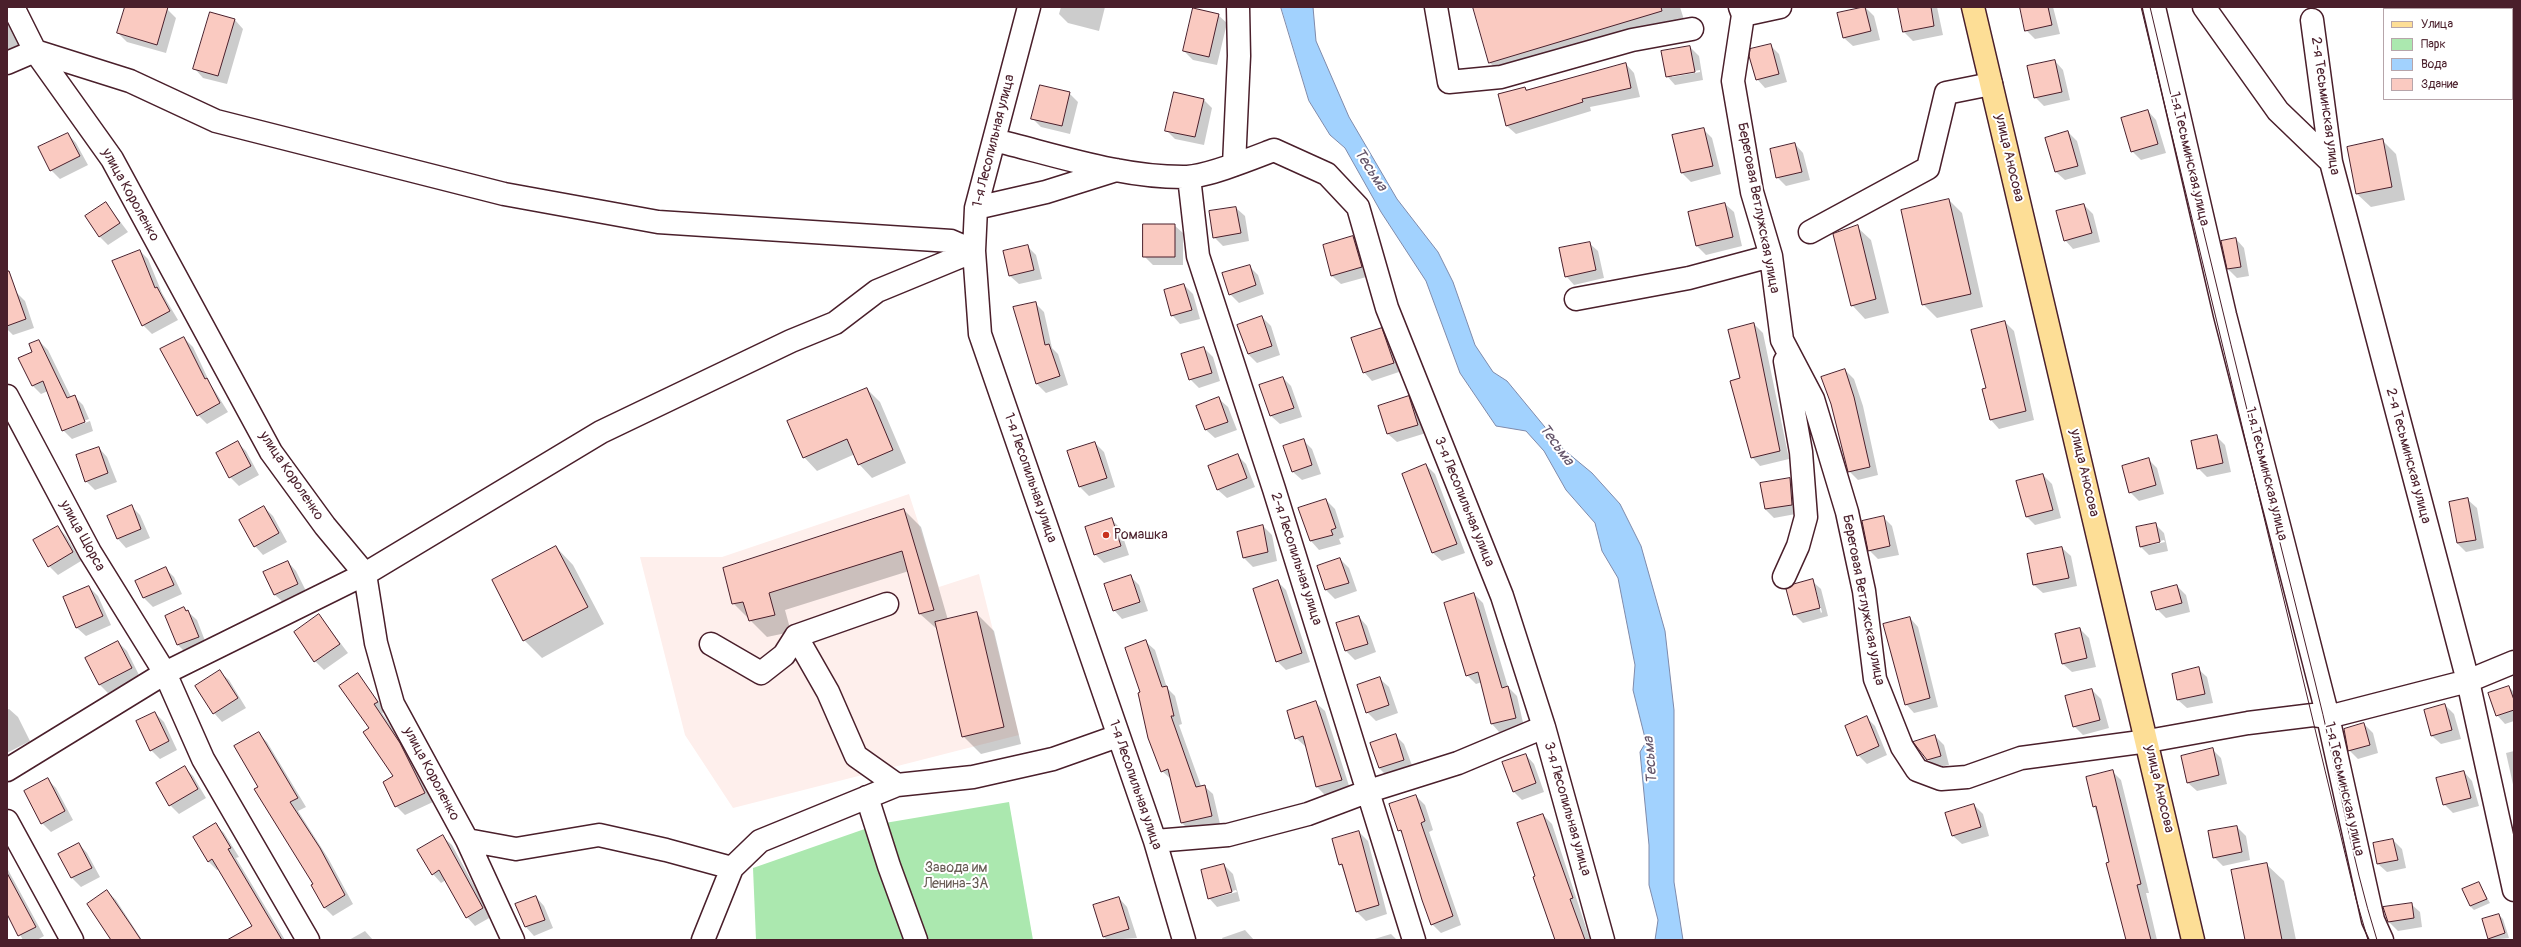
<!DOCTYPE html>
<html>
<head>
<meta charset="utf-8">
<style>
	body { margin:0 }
	#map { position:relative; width:2521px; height:947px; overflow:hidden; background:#fff; font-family:Pangolin,sans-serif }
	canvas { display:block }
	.frame { position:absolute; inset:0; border:8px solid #4a1f2b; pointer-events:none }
	.legend { position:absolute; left:2383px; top:8px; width:130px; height:92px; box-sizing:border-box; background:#fff; border:1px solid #b7a5aa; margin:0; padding:5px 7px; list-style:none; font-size:12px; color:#4a1f2b }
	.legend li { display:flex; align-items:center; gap:8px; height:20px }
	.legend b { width:20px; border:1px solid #b7a5aa }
</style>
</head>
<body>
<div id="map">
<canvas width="2521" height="947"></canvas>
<div class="frame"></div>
<ul class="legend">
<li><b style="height:5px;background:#fdde96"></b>Улица</li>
<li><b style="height:11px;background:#abe8af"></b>Парк</li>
<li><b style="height:11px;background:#a2d2fe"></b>Вода</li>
<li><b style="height:11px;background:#facac1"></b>Здание</li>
</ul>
</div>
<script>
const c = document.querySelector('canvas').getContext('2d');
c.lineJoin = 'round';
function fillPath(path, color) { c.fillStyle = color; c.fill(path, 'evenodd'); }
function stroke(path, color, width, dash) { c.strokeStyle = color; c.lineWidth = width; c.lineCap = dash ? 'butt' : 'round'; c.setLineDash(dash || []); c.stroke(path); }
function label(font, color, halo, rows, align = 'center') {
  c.font = font + ' Pangolin,sans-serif'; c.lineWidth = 4; c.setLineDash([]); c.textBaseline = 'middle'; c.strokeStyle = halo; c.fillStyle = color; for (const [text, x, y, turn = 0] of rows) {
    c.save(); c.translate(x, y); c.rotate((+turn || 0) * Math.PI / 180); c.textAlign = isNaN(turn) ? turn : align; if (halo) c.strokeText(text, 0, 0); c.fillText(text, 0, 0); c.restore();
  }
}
const built = new Path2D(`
	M909,494L939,587L979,574L1019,735L733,808L685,735L640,557H722Z`);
const green = new Path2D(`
	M1009,802L1033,940H756L753,868L879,824Z`);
const water = new Path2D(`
	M1281,7H1313L1316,41L1349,117L1397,199L1438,252L1453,282L1475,345L1493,372L1507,381L1563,449L1592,473L1620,504L1641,546L1665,631L1674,710V882L1683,940H1655L1658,920L1649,885V845L1640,752L1646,742L1633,690L1635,665L1618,578L1602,551L1595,523L1566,490L1544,451L1526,431L1496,426L1460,373L1426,281L1381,212L1345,148L1330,135L1309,101Z`);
const shadow = new Path2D(`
	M126,7H159L167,9L176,18L166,53L127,42L118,33Z
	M1061,7H1105L1099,31L1068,23L1059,14Z
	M1474,7H1680L1686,26L1508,80L1490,63Z
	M1865,7L1874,16L1880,40L1853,46L1844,38Z
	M1899,7H1937L1943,35L1913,41L1904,32Z
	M2021,7H2053L2060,34L2035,39L2026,30Z
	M1218,15L1227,23L1217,65L1193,60L1184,51Z
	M7,18L21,44L7,51Z
	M235,20L243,29L227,84L203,78L195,69Z
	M1770,45L1779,54L1787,82L1765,88L1757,79Z
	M1690,47L1699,56L1703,80L1675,85L1667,76ZM1700,70V72L1672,77V75Z
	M2055,61L2063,70L2070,100L2044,106L2035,97Z
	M1626,64L1634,73L1640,97L1590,107L1591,111L1516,134L1507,126L1525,88L1527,90Z
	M1069,93L1078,102L1070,134L1041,127L1032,118Z
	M1203,99L1212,108L1204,145L1175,139L1166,130Z
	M2148,111L2156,120L2166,153L2141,160L2132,151Z
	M1703,129L1712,138L1721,174L1691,182L1682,173Z
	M2068,132L2077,141L2086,174L2065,180L2056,172Z
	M68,134L76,143L88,165L60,179L51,170Z
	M2382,140L2396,154L2405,200L2371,207L2357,194L2348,148Z
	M1795,144L1803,153L1810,180L1786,186L1777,177Z
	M1949,200L1962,213L1983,307L1937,318L1923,304Z
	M106,203L128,232L108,245L99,236Z
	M1725,204L1734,212L1742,246L1706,255L1697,246L1689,213Z
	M2084,205L2093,214L2100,242L2073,249L2065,240Z
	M1236,208L1245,216L1249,241L1223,246L1214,237Z
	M1174,225L1183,233V265H1153L1144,256Z
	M1857,227L1871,240L1889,313L1865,319L1852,305Z
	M1353,238L1362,246L1370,276L1341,284L1332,276L1324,246Z
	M2236,239L2244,248L2249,276L2237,278L2228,269L2222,242Z
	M1589,243L1598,251L1604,278L1574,285L1566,276Z
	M1028,247L1036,255L1042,279L1019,284L1010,276Z
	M140,251L148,259L162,293L178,320L152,334L143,325Z
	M1249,266L1258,275L1264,294L1239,303L1230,294Z
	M1184,285L1193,294L1200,319L1180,324L1172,315Z
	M16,292L25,301L34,328L13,335L7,329V295Z
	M1035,303L1044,312L1052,348L1058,354L1068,385L1046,393L1037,384L1014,307Z
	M1262,317L1271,326L1280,355L1257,363L1248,354L1239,325Z
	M2005,322L2014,331L2034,420L1999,429L1991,420L1988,388Z
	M1754,324L1763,333L1789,459L1760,466L1752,457L1741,379Z
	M1381,329L1390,338L1402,371L1372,381L1364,372Z
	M184,338L193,347L210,383L228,412L207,424L198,415L162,349Z
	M39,341L48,350L71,397L74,396L83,405L89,419L66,428V430L90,421L93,431L72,439L63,430L48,391L41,394L32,385L33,352Z
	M1204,348L1213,357L1220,381L1199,388L1190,379Z
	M1845,370L1854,379L1863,406L1878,475L1858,480L1849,471Z
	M1283,378L1291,386L1302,417L1280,424L1271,416L1261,385Z
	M867,389L880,402L906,463L872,478L859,464L855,454L817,471L804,457Z
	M1409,398L1417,406L1426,433L1397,442L1388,434Z
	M1219,399L1228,407L1237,430L1215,438L1206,430Z
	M2217,437L2225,445L2231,472L2207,477L2198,468Z
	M1303,440L1312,449L1321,474L1302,480L1293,472Z
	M237,442L246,451L259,475L239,486L230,477Z
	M1095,443L1104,452L1115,487L1089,496L1080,487L1068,452Z
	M99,448L107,457L117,482L95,490L86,481Z
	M1237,455L1246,464L1255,487L1227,498L1218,490L1209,466Z
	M2148,459L2157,468L2164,494L2139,501L2130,492Z
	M1426,465L1435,474L1465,553L1442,561L1433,553L1403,474Z
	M2043,475L2052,484L2061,518L2035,525L2027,517Z
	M1790,479L1799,488L1801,513L1774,518L1765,509Z
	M1326,500L1335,509L1344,537L1339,539L1341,544L1319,550L1311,541Z
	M2468,500L2477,508L2484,548L2466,552L2457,543Z
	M131,506L140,515L150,538L126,548L118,539L108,516Z
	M264,507L273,516L287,542L263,555L255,546Z
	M904,510L921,527L948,620L976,613L994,631L1021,744L981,754L963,736L938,630L920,614L909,571L785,610L791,632L767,637L733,603Z
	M1884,518L1892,526L1899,555L1878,559L1869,550Z
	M1111,519L1120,528L1129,555L1104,563L1095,554Z
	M2155,524L2164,533L2168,551L2149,555L2140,546ZM2164,540L2165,542L2146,546V544Z
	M1263,526L1272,535L1277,561L1253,567L1244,558L1238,533Z
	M58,527L66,536L81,561L58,575L49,566Z
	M556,547L573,565L604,624L542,658L524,640Z
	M2062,548L2071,556L2077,586L2043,593L2034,585L2028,555Z
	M1340,559L1349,568L1357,591L1335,599L1326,590L1318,567Z
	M288,562L296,571L307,593L284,603L275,595L265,573Z
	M165,568L174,577L182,594L153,607L144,598L136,582Z
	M1130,576L1139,585L1148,611L1122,619L1114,610Z
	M1277,581L1286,590L1310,662L1286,670L1277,661Z
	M1812,581L1821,589L1828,616L1803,623L1794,614ZM1814,590H1816L1822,612L1821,613Z
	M2177,586L2186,595L2190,612L2166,618L2157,609Z
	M89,587L98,596L111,625L86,636L77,628L64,598Z
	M1474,594L1483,603L1508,687L1517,696L1524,727L1500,733L1492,724L1482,682L1476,684L1467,675Z
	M184,608L197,620L207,646L186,653L178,645Z
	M319,615L348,653L324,670L315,661Z
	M1359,617L1367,626L1376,652L1355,660L1346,651L1337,624Z
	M1910,618L1918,627L1938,707L1914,713L1906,704Z
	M2080,629L2089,638L2096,667L2072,672L2063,664Z
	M118,642L127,651L140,677L108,693L99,684Z
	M1146,642L1155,650L1167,688L1175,696L1182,724L1179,725L1201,786H1204L1213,794L1220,824L1191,832L1182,823L1172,780L1162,771L1141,693Z
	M2198,669L2207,677L2213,703L2187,708L2178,700Z
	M220,672L229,680L246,708L222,722L214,713Z
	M357,674L386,711L382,713L408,752L433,802L405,815L396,806L384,782L394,777L370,729Z
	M1380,679L1389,687L1398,713L1376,721L1367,712Z
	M2509,687L2514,692V721L2505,724L2497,715Z
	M2092,690L2101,699L2109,728L2083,735L2074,726Z
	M1316,703L1325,711L1350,789L1326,796L1317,787L1306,747L1296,738Z
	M2445,705L2454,714L2461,739L2441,744L2432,736Z
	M9,709L18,717L30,741L7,753V710Z
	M155,713L164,722L177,750L160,759L151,750Z
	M1867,718L1875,726L1887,755L1867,764L1858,755Z
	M2364,724L2373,733L2378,753L2358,759L2349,750Z
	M258,733L267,742L306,807L298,811L328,858L353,904L333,916L324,907L314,884L259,787Z
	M1395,735L1404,744L1413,768L1388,777L1379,768L1371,743Z
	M1935,736L1944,745L1949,765L1935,768L1915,742Z
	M2212,749L2221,758L2227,784L2197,791L2188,783Z
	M2514,751V789L2506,753Z
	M1526,755L1534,764L1544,792L1522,800L1513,791Z
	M184,767L193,776L206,798L179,814L170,805Z
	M2112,771L2121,780L2149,893H2146L2157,940H2130L2087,778Z
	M2464,772L2472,781L2479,806L2453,813L2444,804Z
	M48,780L56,788L73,820L51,832L42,823Z
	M1416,796L1425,805L1433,830L1429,832L1461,925L1441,933L1432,924L1404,836L1399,830Z
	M1974,805L1983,814L1989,836L1962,844L1953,836Z
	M1543,815L1552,824L1590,940H1557L1536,877Z
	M216,825L224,833L239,857L236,858L285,940H251L254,926L219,869L217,870L208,861Z
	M2237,827L2246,836L2250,860L2223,866L2214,857Z
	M1359,832L1368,841L1387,914L1366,921L1357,912L1333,840Z
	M443,837L452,845L491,917L475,926L467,917L446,880L441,883L433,874Z
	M2393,840L2402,849L2406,868L2387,872L2378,864Z
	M79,844L87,853L100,877L81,887L72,878L60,855Z
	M2266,864L2284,881L2296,940H2246Z
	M1224,865L1233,874L1240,901L1217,907L1209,898ZM1236,890L1237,892L1213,898V896Z
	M7,868L44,936L37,940H23L7,912Z
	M2479,883L2490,903L2474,910L2470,906Z
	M107,891L116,900L142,940H112Z
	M536,897L544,906L553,928L534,936L526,927L517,905Z
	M1119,898L1127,907L1137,938L1107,940L1104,937Z
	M2411,904L2420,912L2422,927L2398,931L2389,922L2384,908Z
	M2499,915L2503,919L2509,938L2490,940L2483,920Z
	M1245,930L1254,940H1223L1222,938Z
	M365,931L373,940H349Z
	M1391,934L1397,940H1371Z`);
const building = new Path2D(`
	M125,7H168L157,45L117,33Z
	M1473,7H1661L1662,11L1489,63Z
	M1865,7L1871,31L1843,38L1837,13Z
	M1898,7H1931L1934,26L1903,32Z
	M2020,7H2048L2052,25L2025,31Z
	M1193,8L1219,14L1209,57L1183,51Z
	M210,12L235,19L218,76L193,69Z
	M1771,44L1779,74L1756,80L1749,56L1750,49Z
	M1690,46L1695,72L1666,77L1661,51Z
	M2055,60L2062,92L2034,98L2027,66Z
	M1626,63L1631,88L1582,99L1583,102L1506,126L1498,94L1525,87L1526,90Z
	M1040,85L1070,92L1062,126L1031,119Z
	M1174,92L1204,99L1195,137L1165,131Z
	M2148,110L2158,144L2131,152L2121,118Z
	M1704,128L1713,166L1681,173L1672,135Z
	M2068,131L2078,166L2055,172L2045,138Z
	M68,133L80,156L50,171L38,147Z
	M2383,139L2392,187L2356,194L2347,147Z
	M1795,143L1802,172L1776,178L1770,149Z
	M1949,199L1971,294L1922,305L1901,210Z
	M106,202L120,223L99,237L85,216Z
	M1725,203L1733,237L1696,246L1688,212Z
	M2084,204L2092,233L2064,241L2056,211Z
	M1236,207L1241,233L1213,238L1209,211Z
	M1143,224H1175V257H1143Z
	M1858,225L1876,299L1851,306L1833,234Z
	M1353,236L1362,267L1331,276L1323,245Z
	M2236,238L2241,267L2227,269L2221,241Z
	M1590,242L1596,270L1565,277L1559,248Z
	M1028,245L1034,270L1009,276L1003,251Z
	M140,250L155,288L157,287L170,311L142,326L112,261Z
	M1250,265L1256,285L1229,295L1222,273Z
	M7,271H9L26,319L7,326Z
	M1184,284L1192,310L1171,316L1164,290Z
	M1036,302L1045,345L1049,344L1060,376L1036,384L1013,307Z
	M1262,316L1272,346L1248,354L1237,325Z
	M2005,321L2026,411L1990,420L1982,389L1986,388L1971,330Z
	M1754,323L1780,451L1751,458L1730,381L1740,378L1728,330Z
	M1382,328L1394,363L1363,373L1351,338Z
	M184,337L205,379L207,378L220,403L197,416L160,349Z
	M39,340L67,398L75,395L85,422L62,431L43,381L32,386L18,358L32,352L29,344Z
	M1204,347L1212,373L1189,380L1181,354Z
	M1845,369L1854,397L1870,467L1848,472L1831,404L1821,377Z
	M1283,377L1294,408L1270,416L1259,385Z
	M867,388L893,450L858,465L847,439L803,458L787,421Z
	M1409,396L1418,425L1387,434L1378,406Z
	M1219,397L1228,422L1205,430L1196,406Z
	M2217,435L2223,463L2197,469L2191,441Z
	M1304,439L1312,465L1292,472L1283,446Z
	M238,441L251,466L229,478L216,453Z
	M1095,442L1107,478L1079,487L1067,451Z
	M99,447L108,473L85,482L76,455Z
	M1238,454L1247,478L1217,490L1208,466Z
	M2149,458L2156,485L2129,493L2122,466Z
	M1426,464L1457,544L1432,553L1402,474Z
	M2043,474L2053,510L2026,517L2016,481Z
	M1790,478L1792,505L1765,509L1760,483Z
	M2468,498L2476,540L2457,543L2449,502Z
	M1326,499L1336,528L1331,530L1333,535L1310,541L1298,508Z
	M132,505L141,529L117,539L107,516Z
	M264,506L279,533L254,547L239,520Z
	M904,509L934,610L919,614L902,551L769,593L775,615L749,621L743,602L732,604L723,568Z
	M1884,516L1890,546L1868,551L1862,521Z
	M1112,518L1121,546L1094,555L1085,527Z
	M2156,523L2160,542L2140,547L2136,527Z
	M1263,525L1268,552L1243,558L1237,532Z
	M58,526L73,552L48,567L33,540Z
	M556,546L588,607L523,641L492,580Z
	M2062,547L2069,578L2033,585L2027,554Z
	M1340,558L1349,583L1325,590L1317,566Z
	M288,561L298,584L274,595L263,572Z
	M166,567L174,585L143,598L135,581Z
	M1131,575L1140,602L1113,611L1104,584Z
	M1813,579L1820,608L1793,615L1786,589L1794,584Z
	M1278,580L1302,653L1276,662L1253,589Z
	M2177,585L2182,603L2156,610L2151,592Z
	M89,586L103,616L76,628L63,597Z
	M1474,593L1502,688L1508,686L1516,718L1491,724L1478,672L1466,676L1444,603Z
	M184,607L186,611L188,610L199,637L177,645L165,616Z
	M977,612L1004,727L962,737L935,622Z
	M319,614L340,644L314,662L294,632Z
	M1359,616L1368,644L1345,651L1336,623Z
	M1910,617L1930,698L1905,705L1883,624Z
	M2080,628L2087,658L2062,664L2055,634Z
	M1146,640L1162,687L1167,686L1174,716H1171L1196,787L1205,785L1212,816L1181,823L1168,769L1161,772L1148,738L1138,693L1140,692L1125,648Z
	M118,641L132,668L99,685L85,658Z
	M2199,667L2205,694L2177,700L2172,674Z
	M220,670L238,698L213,714L195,686Z
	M358,673L378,702L374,704L400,743L425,793L395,807L383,782L393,776L363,732L369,728L339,686Z
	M1380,677L1389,705L1366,713L1357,685Z
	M2509,686L2514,700V710L2496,716L2488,693Z
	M2092,689L2100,720L2073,727L2065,696Z
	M1316,701L1342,780L1316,787L1303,736L1295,739L1287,711Z
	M2445,704L2452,730L2431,736L2424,710Z
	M155,712L169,741L150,751L136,721Z
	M1867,716L1879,746L1857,756L1845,726Z
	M2364,723L2370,745L2348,751L2344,729Z
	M259,732L298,798L290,802L320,848L345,895L324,908L311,885L313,884L254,789L258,787L234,746Z
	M1396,734L1404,760L1379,768L1370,743Z
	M1935,735L1941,756L1927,760L1913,742Z
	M2213,748L2219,775L2187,783L2181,756Z
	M1526,754L1536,783L1513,792L1502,762Z
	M185,766L198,789L169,806L156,783Z
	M2113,770L2141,884L2137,885L2151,940H2126L2106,863L2109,862L2096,806L2093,807L2086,777Z
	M2464,771L2471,798L2443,805L2436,778Z
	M48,778L65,811L41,824L24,791Z
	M1416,795L1425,821L1421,823L1453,916L1431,925L1422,900L1401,830L1398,831L1389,804Z
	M1974,804L1981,827L1952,836L1945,813Z
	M1543,814L1573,898L1570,899L1585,940H1555L1533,877L1535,876L1517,823Z
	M216,823L231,848L228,849L282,940H227L252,926L212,859L208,862L193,837Z
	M2237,826L2242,852L2213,858L2208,831Z
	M1359,831L1379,905L1356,912L1342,864L1339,865L1332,839Z
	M443,835L483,908L466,918L439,870L432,875L417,850Z
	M2393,839L2398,860L2377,864L2373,843Z
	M79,843L92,868L71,878L58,854Z
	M2267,863L2282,940H2245L2231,870Z
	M1224,864L1232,892L1208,899L1201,870Z
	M7,873L36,927L18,936L7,914Z
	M2479,882L2487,899L2470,906L2462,889Z
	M107,890L131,925L141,940H111L87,904Z
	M536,896L545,920L525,927L515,904Z
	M1119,897L1129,929L1103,937L1093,905Z
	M2412,903L2414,918L2388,922L2383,907Z
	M2499,914L2505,933L2488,939L2482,919Z`);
const minor = new Path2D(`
	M13,7L35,51L112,159L271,452L325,526L365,574L376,643L393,704L467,840L513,940
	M1029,7L976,208L974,251L980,334L1155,841L1184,940
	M1436,7L1449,82L1501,77L1632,40L1692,29
	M1740,7L1743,15L1733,81L1752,192L1771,256L1782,340L1813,399L1847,512L1864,591L1875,679L1902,747L1917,770L1941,779L1967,777L2021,758L2148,741L2248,723L2313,715L2328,717L2468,681L2514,662
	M2154,7L2225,315L2328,717L2373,920L2382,940
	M2204,7L2278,111L2331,162
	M1743,15L1780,7
	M2312,20L2331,162L2468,681L2514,890
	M7,63L35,51L130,81L216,121L504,194L658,222L951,241L974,251
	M994,140C1056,155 1122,178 1187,177C1209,176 1253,158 1274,150L1327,174L1358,207L1387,308L1502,596L1544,727L1603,940
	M1234,165L1239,56L1238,7
	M1189,177L1198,256L1274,489L1414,940
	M976,208L1046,192L1116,170
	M1810,232L1928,168L1946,93L1991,84
	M1576,299L1689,278L1771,256
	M7,396L90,552L165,673L203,759L308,940
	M1784,577L1798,546L1806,517L1801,452L1785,361
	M887,604L796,636L828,692L856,756L897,785
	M711,644L761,673L784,655L796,636
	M7,770L165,673L365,574L601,432L791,341L835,323L877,291L974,251
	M867,797L889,866L916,940
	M7,821L72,940
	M467,840L516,849L599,835L666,850L732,868
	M1155,841L1228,835L1308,814L1369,791L1458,763L1544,727
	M703,940L732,868L760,841L897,785L973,777L1053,759L1118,736`);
const major = new Path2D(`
	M1973,7L2193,940`);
const tram = new Path2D(`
	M2141,7L2356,899L2368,940
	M2150,7C2203,233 2258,457 2315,682C2337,768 2350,855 2377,940`);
const markers = [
	[1106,535,4,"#c8321e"]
];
const streetNames = [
	["2-я Тесьминская улица",2325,106,82],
	["1-я Лесопильная улица",994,141,-76],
	["улица Аносова",2009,158,77],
	["1-я Тесьминская улица",2189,159,77],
	["улица Короленко",130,195,61],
	["Береговая Ветлужская улица",1758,208,79],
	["2-я Тесьминская улица",2408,456,75],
	["улица Аносова",2084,473,77],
	["1-я Тесьминская улица",2266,474,76],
	["улица Короленко",291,476,56],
	["1-я Лесопильная улица",1030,478,71],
	["3-я Лесопильная улица",1464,502,68],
	["улица Щорса",82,536,61],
	["2-я Лесопильная улица",1296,559,72],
	["Береговая Ветлужская улица",1863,600,79],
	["улица Короленко",431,774,62],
	["1-я Лесопильная улица",1135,785,71],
	["улица Аносова",2159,789,77],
	["1-я Тесьминская улица",2344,789,77],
	["3-я Лесопильная улица",1567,809,74]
];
const poiNames = [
	["Ромашка",1114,535]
];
const parkNames = [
	["Завода им",956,868],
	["Ленина-3А",956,884]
];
const waterNames = [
	["Тесьма",1370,170,57],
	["Тесьма",1556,445,54],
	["Тесьма",1651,760,-95]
];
fillPath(built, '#feefec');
fillPath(green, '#abe8af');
fillPath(water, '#a2d2fe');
stroke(water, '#7f8aaa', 1);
fillPath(shadow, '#0003');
fillPath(building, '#facac1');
stroke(building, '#4a1f2b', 1);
stroke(minor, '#4a1f2b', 25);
stroke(major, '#4a1f2b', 25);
stroke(minor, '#fff', 22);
stroke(major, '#fdde96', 22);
stroke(tram, '#4a1f2b', 1);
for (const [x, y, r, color] of markers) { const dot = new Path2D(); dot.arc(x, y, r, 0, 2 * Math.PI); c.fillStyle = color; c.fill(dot); stroke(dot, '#fff', 1.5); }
label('14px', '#4a1f2b', '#fff', streetNames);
label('14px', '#4a1f2b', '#fff', poiNames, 'left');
label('14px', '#675b53', '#fff', parkNames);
label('italic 15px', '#64556a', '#fff', waterNames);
</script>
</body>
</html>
